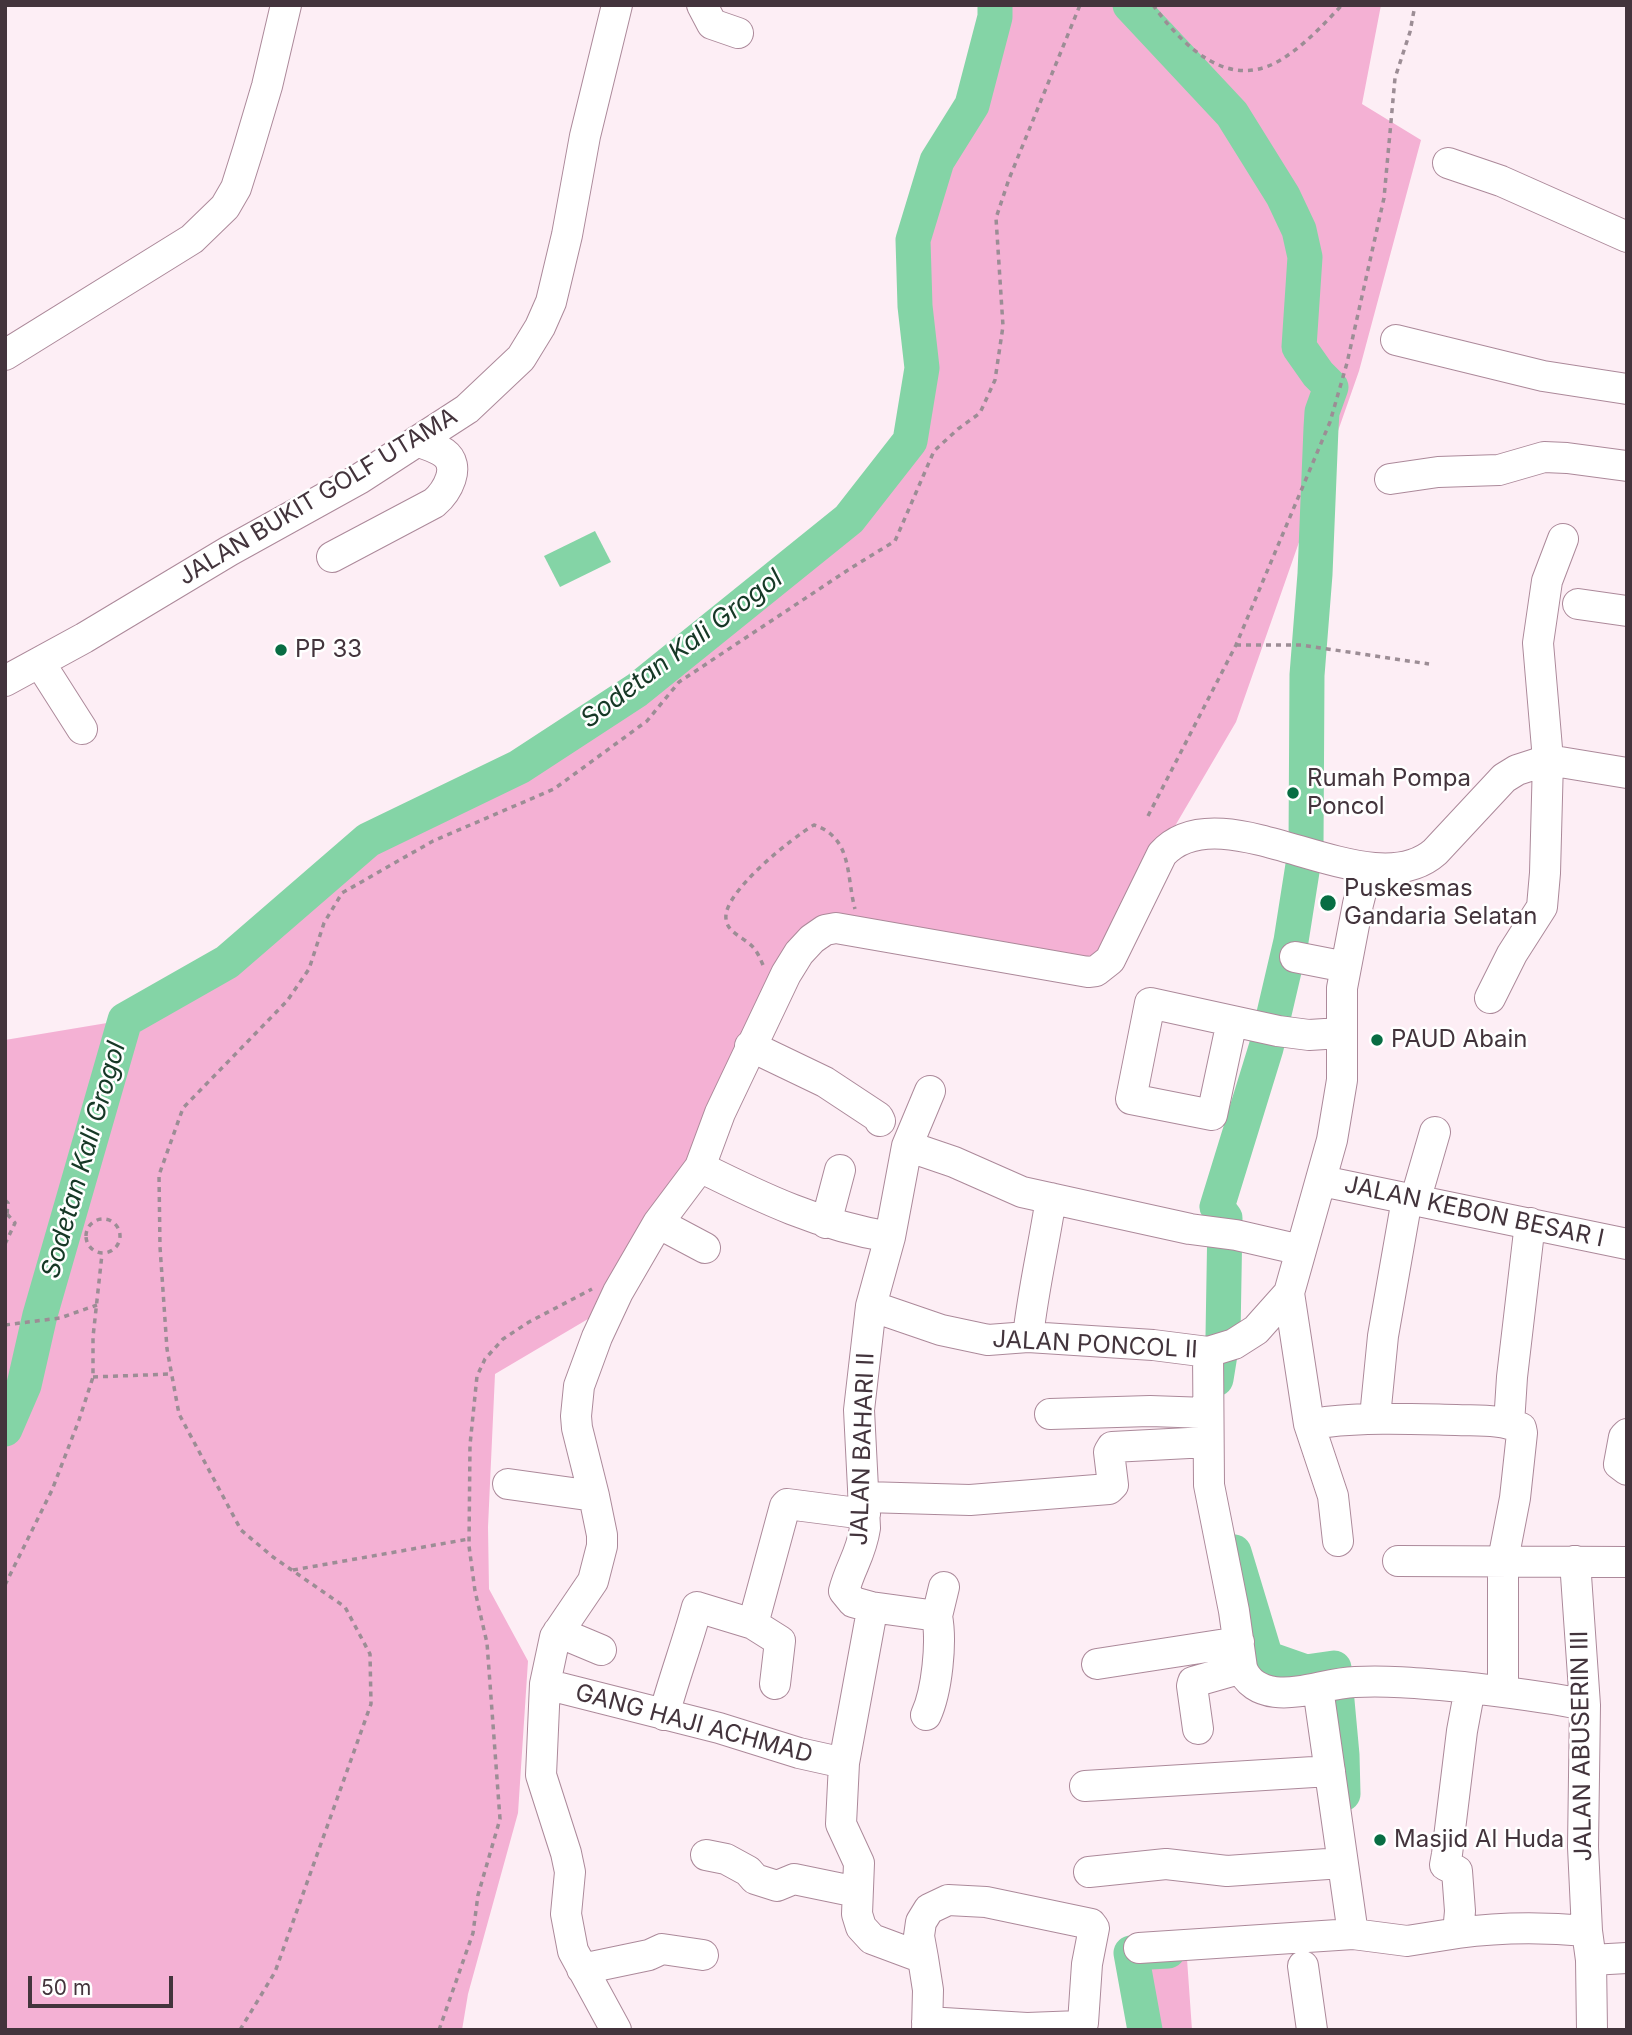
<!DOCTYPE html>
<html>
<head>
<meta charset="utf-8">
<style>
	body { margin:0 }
	#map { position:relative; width:1632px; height:2035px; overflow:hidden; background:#fdeef5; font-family:Inter,sans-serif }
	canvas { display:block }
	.frame { position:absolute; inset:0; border:7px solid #43343c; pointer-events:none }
	.scale { position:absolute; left:28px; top:1976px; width:145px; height:32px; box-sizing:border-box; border:4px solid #43343c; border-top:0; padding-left:9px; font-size:21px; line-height:24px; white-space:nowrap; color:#43343c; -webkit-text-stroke:5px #fff; paint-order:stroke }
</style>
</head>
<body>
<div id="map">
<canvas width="1632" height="2035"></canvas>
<div class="frame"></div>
<div class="scale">50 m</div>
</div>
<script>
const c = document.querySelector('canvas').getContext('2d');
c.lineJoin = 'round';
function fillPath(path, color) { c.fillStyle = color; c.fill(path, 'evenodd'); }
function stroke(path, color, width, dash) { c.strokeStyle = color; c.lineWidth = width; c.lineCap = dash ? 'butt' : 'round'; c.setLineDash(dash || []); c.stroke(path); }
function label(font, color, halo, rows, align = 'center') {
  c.font = font + ' Inter,sans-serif'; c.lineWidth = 5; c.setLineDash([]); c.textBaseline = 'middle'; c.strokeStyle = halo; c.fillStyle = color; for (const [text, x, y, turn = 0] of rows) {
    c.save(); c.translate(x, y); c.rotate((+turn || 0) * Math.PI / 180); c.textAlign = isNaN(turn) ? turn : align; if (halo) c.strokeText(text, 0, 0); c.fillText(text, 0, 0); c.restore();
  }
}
const green = new Path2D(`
	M995,5H1381L1362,104L1421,140L1359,371L1236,722L1114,930L1090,963L840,918L795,943L703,1149L610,1306L495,1374L488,1527L489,1589L528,1661L518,1813L468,1994L462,2030H5V1040L125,1020L226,962L368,840L519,767L637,690L849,519L910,441L922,368L915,306L913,240L937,161L972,105L995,18Z
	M1187,1959L1192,2030H1155L1150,1962Z`);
const water = new Path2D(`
	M595,531L611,562L560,587L544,556Z`);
const river = new Path2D(`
	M1130,5L1232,114L1283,196L1299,230L1305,257L1299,347L1318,374L1331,387L1322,412L1321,428L1315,574L1307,675L1306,846L1291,941L1266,1048L1217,1207L1225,1218L1223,1336L1216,1379
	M5,1429L24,1385L40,1315L125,1020L227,962L368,840L519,767L637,690L849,519L910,441L922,368L915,306L913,240L937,161L972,105L995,17V5
	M1234,1552L1266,1658L1306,1672L1334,1668L1342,1755L1343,1794
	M1145,2030L1131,1953L1168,1951`);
const path = new Path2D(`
	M1153,5C1181,44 1226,90 1277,62C1302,48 1323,25 1342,5
	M1236,645H1301L1429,664
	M1148,816L1236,645L1330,422L1347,363L1384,198L1395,78L1410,32L1415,5
	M763,965C760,958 757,951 752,946C743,937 727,932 726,919C722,893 793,837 814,825C853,838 846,876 855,909
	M5,1200L8,1203L7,1214
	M86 1236a17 17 0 1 1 34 0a17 17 0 1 1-34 0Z
	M5,1244L15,1223L7,1214
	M5,1325L60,1318L97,1305
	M93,1377L171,1374
	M293,1570L469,1539
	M5,1585L52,1490L79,1420L93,1377V1337L102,1254
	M240,2030L275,1972L371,1704L370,1654L345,1607L273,1557L241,1530L179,1414L167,1349L160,1247L159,1175L183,1108L287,1001L309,969L324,923L342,893L433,841L554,789L647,721L679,682L851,568L895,541L934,451L958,429L980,413L995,380L1003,326L996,218L1009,179L1080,5
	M439,2030L473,1933L478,1895L500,1819L487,1643L475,1591L469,1546L470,1445L477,1376L485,1359L503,1339L529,1322L592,1289`);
const minor = new Path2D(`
	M702,5L712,24L738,33
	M1448,163L1501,181L1627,237
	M1396,340L1543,376L1627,389
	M5,355L192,239L225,207L236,188L248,150L267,86L286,5
	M1390,479L1438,472L1499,470L1544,457L1567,458L1627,466
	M332,557L434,503C447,492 462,466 444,453C436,447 426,445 417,441
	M1578,604L1627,611
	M40,663L82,729
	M5,681L84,638L229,551L359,479L467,409L521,358L540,327L551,302L567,235L585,136L617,5
	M1295,957L1346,967
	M1490,998L1512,954L1542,907L1545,873L1548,760L1538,643L1547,581L1563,539
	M1232,1021L1212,1115L1131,1099L1150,1003L1278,1031L1309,1035L1341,1033
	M750,1046L825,1082L878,1117L880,1121
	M907,1146L954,1162L1022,1192L1190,1229L1236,1235L1301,1250
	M700,1167C762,1198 821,1226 890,1237
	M1322,1181L1627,1244
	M1415,1201L1435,1132
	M658,1223L705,1248
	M826,1223L840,1170
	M1289,1293L1309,1424L1333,1496L1338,1541
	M871,1306L941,1330L988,1340L1028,1337L1153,1345L1208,1352L1234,1344L1256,1330L1289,1293L1332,1140L1342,1080V988L1358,904L1367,869
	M1028,1337C1033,1290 1044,1245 1051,1198
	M1208,1352L1209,1485L1234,1611L1242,1668C1247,1683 1260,1690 1275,1692C1302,1695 1328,1683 1355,1682C1390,1680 1427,1684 1463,1687C1504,1692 1544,1696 1585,1705
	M1050,1414L1150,1411L1207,1413
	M1375,1417L1383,1336L1407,1199
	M1326,1422C1370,1417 1412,1419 1456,1420C1478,1421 1501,1419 1521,1428L1522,1433L1515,1498L1503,1560V1680
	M1509,1424L1512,1377L1530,1223
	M1627,1434L1624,1437L1619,1464L1627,1470
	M508,1484L594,1496
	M865,1497L970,1500L1109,1489L1113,1485L1109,1452L1112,1447L1208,1442
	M1398,1561L1627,1562
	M1575,1561L1585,1705L1583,1847L1587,1931L1591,1960L1592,2030
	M871,1607L937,1616L944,1587
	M558,1632L601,1650
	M1097,1664L1239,1642
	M545,1684L719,1728L799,1753L844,1763
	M775,1684L780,1641L753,1624L785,1506L787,1504L865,1514
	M1318,1688L1353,1934L1407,1941L1458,1933L1460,1911L1457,1871L1445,1865L1447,1854L1462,1731L1470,1688
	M664,1715C674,1678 687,1644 697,1607L753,1624
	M926,1715C937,1691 942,1642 937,1616
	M1198,1729L1192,1686L1193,1682L1242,1668
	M1085,1786L1330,1771
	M706,1855L726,1859L748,1871L755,1879L777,1886L794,1879L857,1892
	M1089,1872L1166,1864L1227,1871L1342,1863
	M1458,1933C1501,1927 1543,1927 1587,1931
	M1139,1948L1353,1934
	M923,1958L919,1936L921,1922L929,1909L948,1900L986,1902L1091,1924L1094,1928L1087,1964L1083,2023L1080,2026L1027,2028L927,2022
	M1591,1960L1627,1958
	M1303,1966L1312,2030
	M582,1969L649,1955L662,1949L703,1955
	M616,2030L573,1951L566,1914L570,1872L566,1853L541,1775L545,1684L555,1637L593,1581L602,1546V1535L594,1496L577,1428L576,1416L579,1386L597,1337L618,1292L658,1223L700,1167L720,1113L786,974L799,953L812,939L825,930L836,928L1088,972L1096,971L1110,960L1162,854C1223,787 1368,911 1435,852L1504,778L1517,770L1548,760L1627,773
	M927,2030L928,1990L923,1958L872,1939L861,1927L857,1914L859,1863L841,1824L844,1763L871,1616V1607L853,1602L844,1591C850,1567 861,1555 865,1528L859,1410L871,1306L890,1237L907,1146L930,1091`);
const markers = [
	[281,650,7,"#086d43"],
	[1293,793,7,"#086d43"],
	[1328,903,9,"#086d43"],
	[1377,1040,7,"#086d43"],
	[1380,1840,7,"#086d43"]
];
const streetNames = [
	["JALAN BUKIT GOLF UTAMA",318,497,-31],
	["JALAN KEBON BESAR I",1474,1212,12],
	["JALAN PONCOL II",1095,1345,3],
	["JALAN BAHARI II",863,1449,-88],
	["GANG HAJI ACHMAD",694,1724,15],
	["JALAN ABUSERIN III",1582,1746,-91]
];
const poiNames = [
	["PP 33",295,650],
	["Rumah Pompa",1307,779],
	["Poncol",1307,807],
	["Puskesmas",1344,889],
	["Gandaria Selatan",1344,917],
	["PAUD Abain",1391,1040],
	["Masjid Al Huda",1394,1840]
];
const waterNames = [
	["Sodetan Kali Grogol",682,649,-37],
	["Sodetan Kali Grogol",84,1160,-74]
];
fillPath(green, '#f4b1d4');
fillPath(water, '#84d4a6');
stroke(river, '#84d4a6', 35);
stroke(minor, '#ac899a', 32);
stroke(path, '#9c8d95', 3.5, [5, 5]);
stroke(minor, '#fff', 30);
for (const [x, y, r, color] of markers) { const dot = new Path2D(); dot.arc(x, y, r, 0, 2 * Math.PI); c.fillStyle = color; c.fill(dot); stroke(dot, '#fff', 2.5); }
label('24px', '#43343c', '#fff', streetNames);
label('24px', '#43343c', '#fff', poiNames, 'left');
label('italic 26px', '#163826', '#fff', waterNames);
</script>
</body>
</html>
